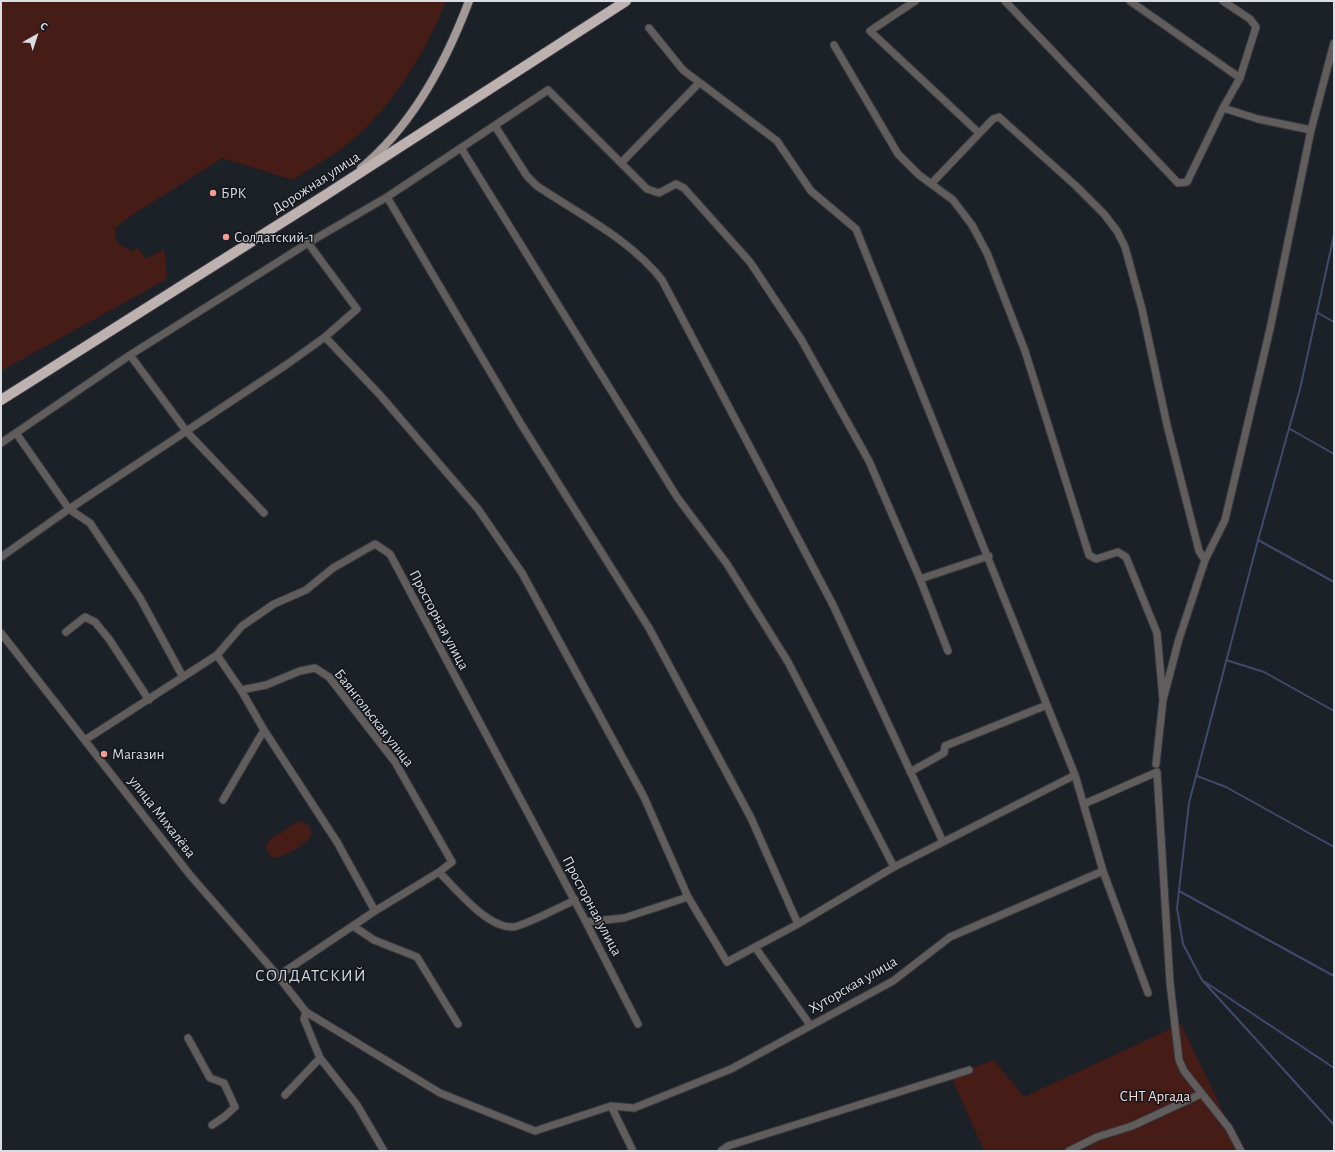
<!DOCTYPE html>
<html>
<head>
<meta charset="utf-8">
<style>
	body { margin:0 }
	#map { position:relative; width:1335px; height:1152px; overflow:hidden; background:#1c2027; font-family:"Alegreya Sans",sans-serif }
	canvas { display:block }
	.frame { position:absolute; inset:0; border:2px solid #dadde2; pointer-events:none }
	.north { position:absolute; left:16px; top:16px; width:40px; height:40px; -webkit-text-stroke:3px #13171d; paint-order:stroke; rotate:39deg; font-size:11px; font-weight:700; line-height:16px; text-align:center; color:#dadde2 }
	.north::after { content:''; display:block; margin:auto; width:14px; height:18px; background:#dadde2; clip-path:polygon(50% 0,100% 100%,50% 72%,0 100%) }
</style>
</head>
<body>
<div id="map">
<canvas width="1335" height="1152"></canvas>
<div class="frame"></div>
<div class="north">С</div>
</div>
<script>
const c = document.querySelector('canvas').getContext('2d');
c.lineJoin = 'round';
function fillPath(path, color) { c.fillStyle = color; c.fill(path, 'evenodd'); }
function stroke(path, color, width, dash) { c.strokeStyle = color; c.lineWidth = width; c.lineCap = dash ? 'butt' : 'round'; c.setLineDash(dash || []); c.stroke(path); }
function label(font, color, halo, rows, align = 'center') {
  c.font = font + ' "Alegreya Sans",sans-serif'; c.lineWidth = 3; c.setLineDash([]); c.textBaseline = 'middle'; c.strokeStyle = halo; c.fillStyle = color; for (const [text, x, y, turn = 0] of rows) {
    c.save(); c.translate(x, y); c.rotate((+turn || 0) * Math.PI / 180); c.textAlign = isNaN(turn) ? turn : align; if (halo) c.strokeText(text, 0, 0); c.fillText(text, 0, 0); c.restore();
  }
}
const green = new Path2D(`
	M1,1H446C427,50 396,101 356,137C338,153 314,166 293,180L222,158L131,216L115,228V239L119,244L132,251L138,248L146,259L164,249L167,274L165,280L1,371Z
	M299,821L309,825C311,829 312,833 310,837C305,845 280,860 271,857L266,847L269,840Z
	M1181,1024L1242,1151H984L951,1076L994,1060L1024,1097Z`);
const stream = new Path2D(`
	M1334,235L1300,389L1258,540L1189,803L1177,908L1183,944L1202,980L1334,1125
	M1318,313L1334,322
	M1290,429L1334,454
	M1258,540L1334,582
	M1226,660L1264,672L1334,711
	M1197,776L1226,787L1334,847
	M1179,891L1334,976
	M1205,982L1334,1068`);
const minor = new Path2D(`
	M915,1L870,31L979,133
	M1005,1L1178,183L1187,182L1223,108L1240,78L1256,27L1250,19L1223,1
	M1130,1L1240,78
	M649,28L683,70L777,141L811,191L856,229L1075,775L1103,871L1148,993
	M834,45L898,154L919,175L953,200L972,225L987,253L1025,351L1089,555L1096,559L1118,552L1126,557L1157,633L1163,700
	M1223,108L1258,119L1311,130
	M495,126L527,176L537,186C579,214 631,240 662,280L833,605L943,842
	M461,148L677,497L727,564L788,662L894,867
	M621,163L699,83
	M932,183L993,119L999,117L1076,186L1104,214L1117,231L1125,247L1142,309L1167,425L1199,551L1205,560
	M387,197L521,424L649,628L751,818L798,924
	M325,337L380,395L478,509L522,573L644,797L688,897L727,962L798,924L894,867L1075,775
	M130,355L187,432L264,513
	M16,433L69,509L90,523L140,598L183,677
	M1,443L130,355L308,243L387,197L548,90L647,189L659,193L676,184L684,188L750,262L801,339L869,461L920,579L948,651
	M1,557L69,509L286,365L325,337L357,309L308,243
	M920,579L989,556
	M66,632L85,617L95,622L109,639L149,700
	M1,633L190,875L278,976L306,1012L440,1093L535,1131L611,1106L634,1108L731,1069L893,981L950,937L1103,871
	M217,655L241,690L264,730L337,842L375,911
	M241,690L266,685L300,671L315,668L329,677L395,762L452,862L439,872
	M85,740L217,655L242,626L274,604L306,590L333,568L375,544L390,554L586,922L638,1024
	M1156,764L1163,700L1179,639L1205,560L1225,520L1270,329L1311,130L1334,43
	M910,772L944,753L945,746L1047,705
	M223,800L264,730
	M1084,804L1157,772L1170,983L1179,1060L1184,1071L1229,1128L1241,1151
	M586,922L624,918L688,897
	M353,926L374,940L417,957L458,1024
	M755,947L810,1025
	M278,976L375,911L439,872C456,889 487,928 513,927C524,926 562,906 575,900
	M306,1012L304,1019L320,1058L357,1105L384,1151
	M188,1038L210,1078L224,1083L235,1107L224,1117L212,1125
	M285,1095L320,1058
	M611,1106L633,1151
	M721,1151L728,1146L969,1070
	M1069,1151L1097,1137L1132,1126L1201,1094`);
const major = new Path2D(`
	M361,168C412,126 446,62 469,1`);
const highway = new Path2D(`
	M1,400L327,194L626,1`);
const markers = [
	[213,193,4,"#f59c91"],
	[226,237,4,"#f59c91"],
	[104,754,4,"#f59c91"]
];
const streetNames = [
	["Дорожная улица",316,183,-33],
	["Просторная улица",439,620,62],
	["Баянгольская улица",374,718,52],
	["улица Михалёва",162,817,52],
	["Просторная улица",592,906,62],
	["Хуторская улица",853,985,-30]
];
const poiNames = [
	["БРК",221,193],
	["Солдатский-1",234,237],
	["Магазин",112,754]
];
const parkNames = [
	["СНТ Аргада",1155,1096]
];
const quarterNames = [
	["СОЛДАТСКИЙ",311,976]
];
fillPath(green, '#461c17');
stroke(stream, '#41496c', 2);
stroke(minor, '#373a41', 9);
stroke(major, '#373a41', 10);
stroke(highway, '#373a41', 12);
stroke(minor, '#615d5c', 7);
stroke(major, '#a39a98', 8);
stroke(highway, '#beb2b0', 10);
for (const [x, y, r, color] of markers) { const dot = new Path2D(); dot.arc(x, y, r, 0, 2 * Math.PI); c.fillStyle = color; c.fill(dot); stroke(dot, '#13171d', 1.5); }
label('15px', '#dadde2', '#13171d', streetNames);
label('15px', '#dadde2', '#13171d', poiNames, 'left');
label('15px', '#f3dcd9', '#13171d', parkNames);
c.letterSpacing = '1px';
label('17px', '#cfd4dd', '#13171d', quarterNames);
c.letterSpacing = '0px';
</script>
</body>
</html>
